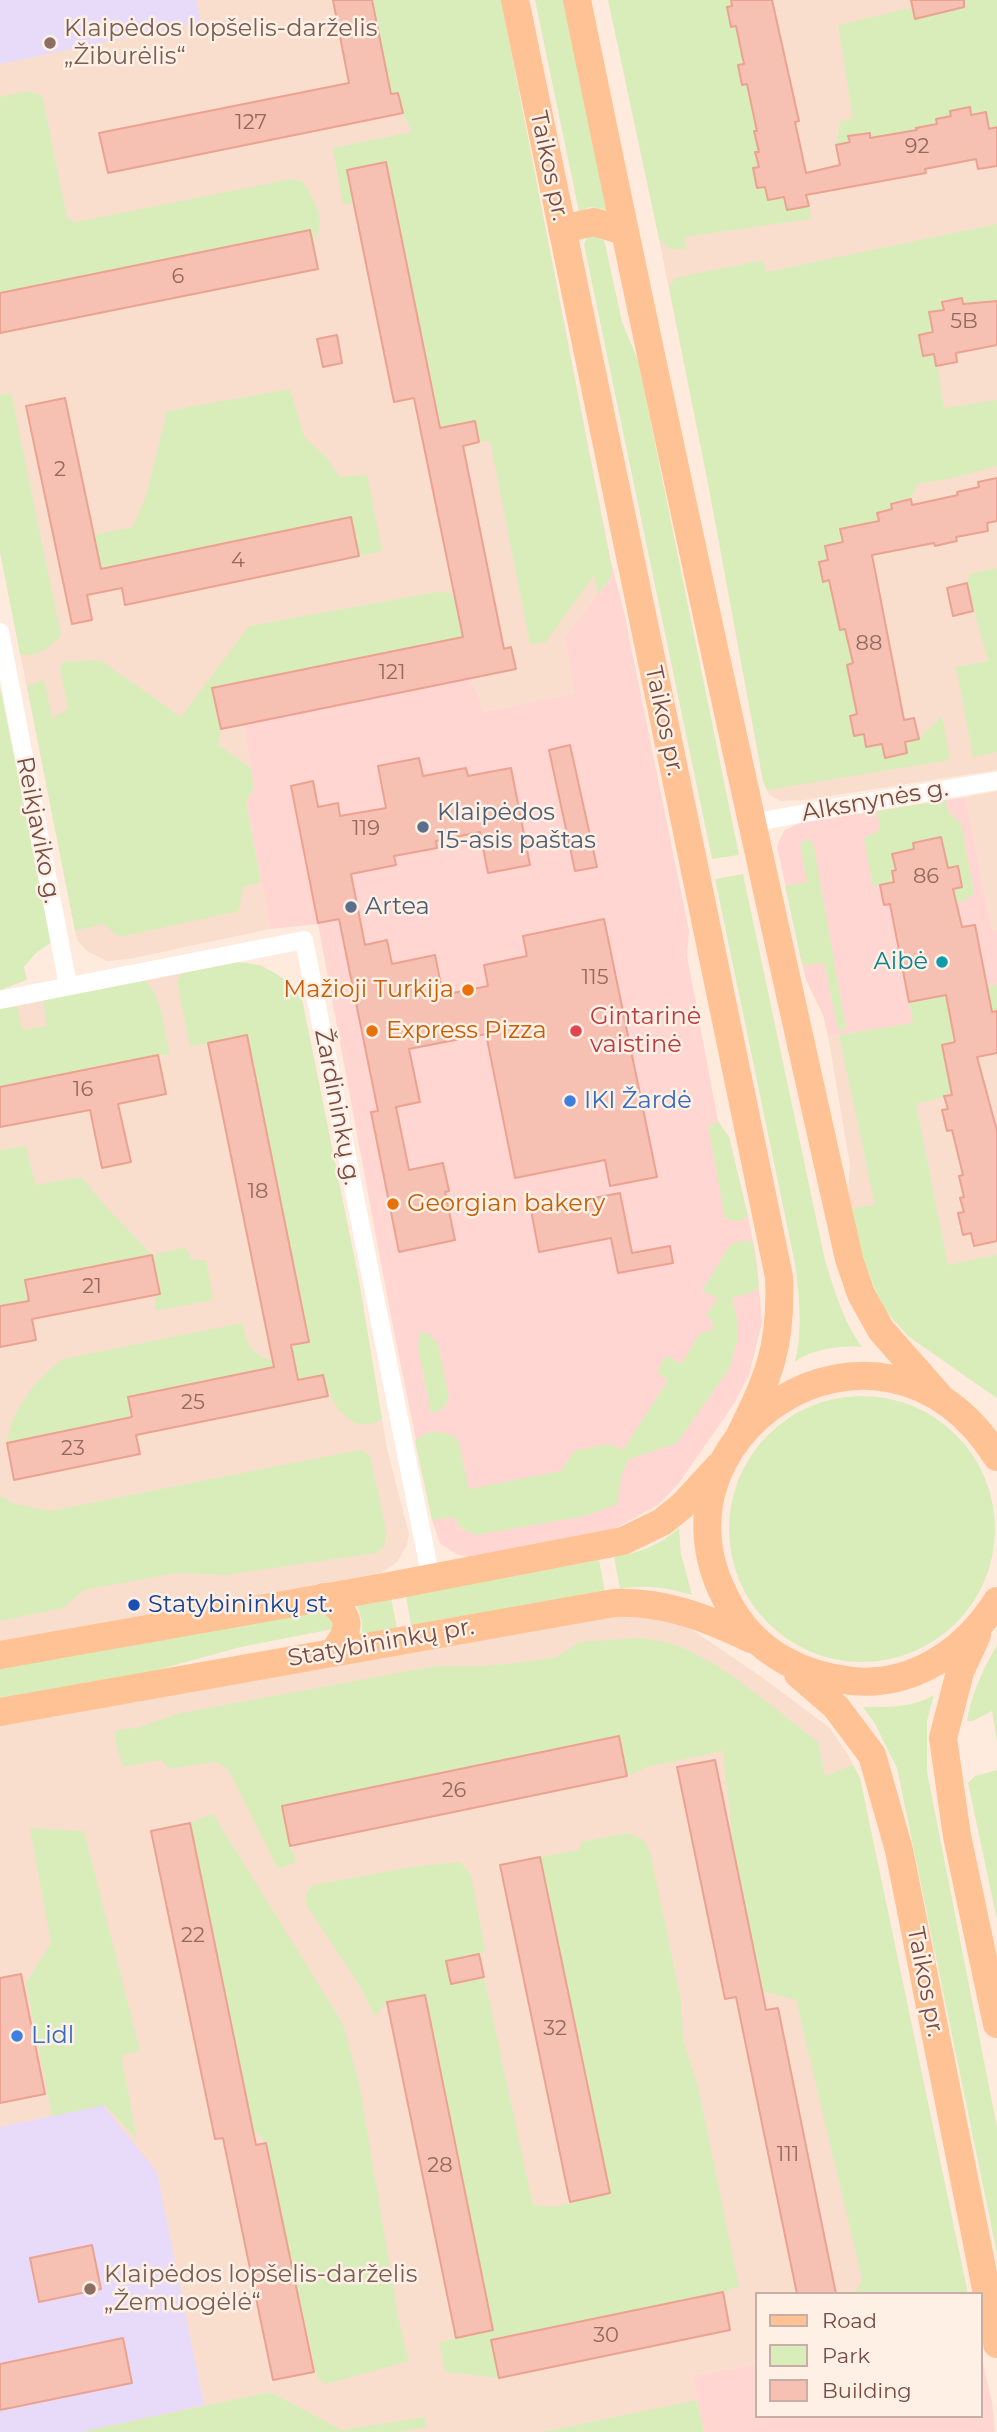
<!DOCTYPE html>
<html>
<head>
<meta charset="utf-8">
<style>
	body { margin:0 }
	#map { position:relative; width:997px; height:2432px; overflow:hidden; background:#ffebdd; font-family:Montserrat,sans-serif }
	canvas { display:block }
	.legend { position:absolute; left:755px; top:2292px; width:228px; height:126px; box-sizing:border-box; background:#fff0e6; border:2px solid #c8aea5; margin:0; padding:9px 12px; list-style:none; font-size:21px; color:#764c44 }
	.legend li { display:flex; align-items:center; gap:14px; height:35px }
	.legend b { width:35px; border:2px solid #c8aea5 }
</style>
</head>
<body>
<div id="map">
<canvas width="997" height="2432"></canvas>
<ul class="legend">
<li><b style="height:9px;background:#ffc294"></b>Road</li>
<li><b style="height:19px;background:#d9edbb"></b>Park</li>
<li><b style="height:19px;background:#f6c0b2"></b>Building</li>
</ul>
</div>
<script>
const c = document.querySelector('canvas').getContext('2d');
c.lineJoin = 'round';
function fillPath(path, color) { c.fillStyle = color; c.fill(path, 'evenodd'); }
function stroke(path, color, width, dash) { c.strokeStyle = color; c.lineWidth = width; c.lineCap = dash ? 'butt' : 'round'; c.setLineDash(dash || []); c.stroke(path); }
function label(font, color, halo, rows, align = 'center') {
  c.font = font + ' Montserrat,sans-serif'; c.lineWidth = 5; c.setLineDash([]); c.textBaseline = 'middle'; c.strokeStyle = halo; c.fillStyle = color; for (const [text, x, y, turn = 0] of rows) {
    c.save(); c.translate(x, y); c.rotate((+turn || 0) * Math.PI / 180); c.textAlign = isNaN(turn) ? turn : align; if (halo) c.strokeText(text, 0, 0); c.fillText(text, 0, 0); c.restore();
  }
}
const residential = new Path2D(`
	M0,0H501L611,562V577L576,693L484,712L471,678L244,724L254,788L246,802L270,929L129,959L107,961L87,951L77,940L0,552Z
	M608,0H997V770L804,800L781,801L769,795L763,781L708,483L633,110Z
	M997,791V931H992L966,797Z
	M231,962L261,965L288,981L302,999L359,1281L387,1449L409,1534L407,1545L398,1561L381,1573L0,1641V1009Z
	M997,985V1398L908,1336L861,1255L848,1191L850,1165L828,1036L897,1024Z
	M621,1612L640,1613L688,1627L763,1678L830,1728L847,1753L860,1778L968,2294H757V2364L692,2376L704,2432H0V1725Z`);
const commercial = new Path2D(`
	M611,562L624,612L689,931L687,956L718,1121L729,1137L748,1216L756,1256L762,1322L749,1375L735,1402L679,1483L658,1505L614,1529L473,1558L456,1554L440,1543L432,1520L391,1317L318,924L270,929L246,802L254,788L244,724L471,678L484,712L575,693L565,638L611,577Z
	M966,797L992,931H997V985L910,1002L913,1023L828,1036L823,1015L806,980L777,846L781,837L785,830L800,823Z
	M981,2355L992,2402L995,2432H704L692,2376L757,2364V2416H981Z`);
const education = new Path2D(`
	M0,0H196L201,22L0,64Z
	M103,2105L157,2172L204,2405L81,2432H0V2127Z`);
const green = new Path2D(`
	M372,0H501L612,570L611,577L598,594L594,575L545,643L530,644L490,441L479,442L475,421L440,428L354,203L343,205L333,148L412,132L403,113L398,93L375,97L385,63Z
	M535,0H564L607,210L590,207L579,212Z
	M608,0H731L732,6L727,7L731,26H736L744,64L742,85L747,84L754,116L761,129L755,131L759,152L755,153L758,167L753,169L757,188L765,187L768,200L784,197L787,210L809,206L811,219L684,237L686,250L668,248L659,239Z
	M944,0H997V127L989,129L986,113L971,115L969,107L951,111V116L937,119V124L917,128L918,134L906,132L870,138L869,133L849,136L850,142L836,145L841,120L853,119L838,25Z
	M27,91L39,94L43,99L67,218L76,222L292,179L302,181C311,192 324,217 319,231C318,235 315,238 312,242L310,230L0,293V97Z
	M997,224V301L963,304L962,298L943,302L944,310L929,313L944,408L997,400V466L953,478L917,484L911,499L891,503L892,509L878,513L881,530L860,525L840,529L843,542L825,546L828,560L819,562L823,581L829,580L832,595L838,594L836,611L840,630L845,629L853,663L847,665L851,684L859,698L854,700L857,714L850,716L854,735L864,734L867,747L882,744L886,757L907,753L905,742L919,739L942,716L950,760L767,790L763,781L708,483L669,287L675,278L763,260L766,272Z
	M591,235L604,239L622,322L638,360L739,855L712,859L584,245L586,239Z
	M290,389L304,437L326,457L340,477L367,475L382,551L359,556L351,517L101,569L93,535L133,527L147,493L167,411Z
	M11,393L61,635C50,647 39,658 20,654L0,552V395Z
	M997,568V752L973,757L956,667L988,661L967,583L970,574Z
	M442,591L454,595L463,637L213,688L221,729L218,745L251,768L254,788L246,802L261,882L243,886L239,911L120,937L103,924L75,931L27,686L44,680L52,718L68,709L60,669L63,662L100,660L181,717L249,626Z
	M0,687L52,942L36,953L24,967L27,980L0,990Z
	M946,800L947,810L961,824L974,894L957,904L953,889L962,886L958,866L948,868L940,837L914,843L915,849L896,870L892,871L894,882L873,887L864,838L880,830L877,811Z
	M806,840H811L814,847L846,1029L838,1030L824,963L802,965L785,886L807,882L800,846L802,842Z
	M743,874L825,1260C834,1289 844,1323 862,1347C843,1345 811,1349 795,1362C803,1330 799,1296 795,1264L715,879Z
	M231,962C264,962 282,974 302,999L359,1281L382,1419C351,1439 329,1401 323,1375L298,1380L291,1345L309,1341L247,1035L190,1047L177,981L182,972Z
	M144,980C163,997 164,1031 170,1055H158L0,1087V1009L17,1006L22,1030L47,1026L43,1000Z
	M997,985V1011L955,1042L942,1045L946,1065L957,1063L965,1091L916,1104L948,1265L997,1255V1398L908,1336L883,1308L861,1255L849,1209L875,1205L839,1035L913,1023L909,1002Z
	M718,1121L729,1137L748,1216C742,1223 732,1222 725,1218L708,1127Z
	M26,1146L35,1185L81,1177L106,1207L152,1255L186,1247L191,1260H206L213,1297L209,1301L155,1311V1295L160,1293L152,1255L25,1280L29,1301L0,1306V1150Z
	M745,1240L753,1243L759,1285L753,1292L732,1298L738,1324L737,1342L729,1369L677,1443L629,1459L622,1473L617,1504L585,1516L476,1535L459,1527L454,1517L432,1520L415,1441C429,1428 443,1430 458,1439L469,1489L561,1471L574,1451L609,1444L623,1450L668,1380L657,1372L666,1355L681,1364L700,1333L713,1330L712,1319L706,1315L718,1298L702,1291L730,1245Z
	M242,1323C250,1348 247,1352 273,1361L274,1367L129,1396L132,1417L7,1443C11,1409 37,1378 63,1359Z
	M420,1332L429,1334L438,1344L449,1398L443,1409L431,1414L418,1346Z
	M729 1529a133 133 0 1 1 266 0a133 133 0 1 1-266 0Z
	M354,1451H363L370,1456L386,1530L385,1546L376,1553L225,1575L176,1573L84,1590L63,1608L0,1621V1496L15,1504L49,1511Z
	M679,1528L681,1554L692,1595C668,1588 645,1584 620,1589L614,1557C639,1553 660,1545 679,1528Z
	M599,1560L605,1592L411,1625L406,1596Z
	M391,1598L397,1628L362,1634V1621L357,1605Z
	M327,1610L332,1614L333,1629L241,1647L153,1671L0,1698V1669Z
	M640,1638C652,1640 666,1641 678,1646C725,1664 777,1711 818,1742L825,1776L853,1765L860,1778L968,2294H854L862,2279L796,2000L762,1991L734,1854L723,1751L647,1767L627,1776L618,1736L282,1806L290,1846L296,1862L278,1869L228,1769L215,1762L169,1769L161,1760L123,1767L117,1748L115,1730L136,1728L181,1713L436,1666H487L555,1658L579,1642Z
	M997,1645V1743L992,1711L973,1721H967C971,1694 983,1669 997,1645Z
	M934,1695L927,1721V1772L997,2127V2254L897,1768L875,1724L863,1707C887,1707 912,1708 934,1695Z
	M997,1770V1920L968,1783L975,1776Z
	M213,1814L343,2024L359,2083L399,2321L409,2361L326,2384L317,2377L266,2143L259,2134L253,2131L190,1823Z
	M30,1828L84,1831L140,2051L121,2055L137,2139L105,2105L52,2116L26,1983L51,1943Z
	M628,1833L644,1840L650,1852L681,2000L683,2039L698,2087L739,2286L723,2292L491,2339L499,2378L445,2372L439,2342L493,2330L425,1995L387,2002L375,2016L361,1988L305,1903L307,1892L313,1885L412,1867L460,1862L471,1875L485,1950L479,1954L446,1961L451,1984L484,1977L533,2205L554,2207L610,2193L540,1857L579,1850L581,1842Z
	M270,2392L342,2430L425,2417L426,2427L401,2432H81Z
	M697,2400L704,2432H542Z`);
const building = new Path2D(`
	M333,0H372L391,94L398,93L403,113L108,173L99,133L349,83Z
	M731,0H772L799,121L795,122L806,173L840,165L836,145L850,142L848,136L870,133V138L917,130L916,128L937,124L936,119L951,116L950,111L970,107L971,115L986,112L989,129L997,127V166L978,169L976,159L925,169L926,173L806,195L809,206L787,210L784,197L768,200L765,187L757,188L753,168L759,167L755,152H759L754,131H757L747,84L742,85L738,65L744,64L736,26L731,27L727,7L732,6Z
	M911,0H964V7L915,19Z
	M386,162L440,428L475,421L479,442L463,446L504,649L511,647L516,669L221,729L212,688L463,637L414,398L394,402L347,170Z
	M310,230L318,269L0,333V293Z
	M962,298L963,304L997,301V345L956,353L957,362L936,366L934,354L923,356L919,335L933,332L929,312L944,310L942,302Z
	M337,335L342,363L323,367L317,339Z
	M65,398L101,569L351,517L359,556L125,605L122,588L87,595L92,620L72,624L26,406Z
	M997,478V521L987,523L988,531L956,537L957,541L935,546L934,543L872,555L904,720L914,718L919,739L905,742L907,753L885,758L882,744L866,747L864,734L854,736L850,716L857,714L847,665L853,663L845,629L840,630L829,580L823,582L819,562L828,560L825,546L843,542L840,529L879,521L877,513L892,509L891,504L911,499L912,505L958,495L957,492L979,487L978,482Z
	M967,583L973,611L953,616L947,588Z
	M570,745L597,867L575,871L549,750Z
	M419,758L423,776L466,768L468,776L511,768L530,865L488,873L480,832L436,841L437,848L394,856L396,865L351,874L365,945L387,940L392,964L435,955L443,995L488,986L484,965L527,956L523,936L604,919L657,1177L610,1186L605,1160L515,1178L486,1034L409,1049L420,1102L396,1107L409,1170L443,1163L449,1191L445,1192L455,1240L399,1252L371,1112L378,1111L339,919L318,923L291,786L313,781L318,807L338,803L340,816L386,808L378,766Z
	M941,837L948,868L958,866L962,887L953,889L962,927L975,925L992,1012L997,1011V1053L977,1057L997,1131V1241L974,1246L971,1233L963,1235L958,1213L964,1212L960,1198L964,1197L959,1176L963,1175L952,1130L947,1131L942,1110L948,1109L944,1096L952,1095L942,1045L955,1042L946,995L909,1002L890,904L884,905L880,885L894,882L892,871L896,870L892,854L914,849L913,843Z
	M247,1035L309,1342L291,1345L298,1380L323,1375L328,1396L136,1435L140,1454L14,1480L7,1443L132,1417L128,1397L274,1367L208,1043Z
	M158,1055L166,1094L118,1104L131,1162L102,1168L90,1110L0,1127V1087Z
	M620,1193L632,1253L670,1246L673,1263L618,1273L611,1238L539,1252L531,1210Z
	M152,1255L160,1294L32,1319L36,1340L0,1347V1306L29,1301L25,1280Z
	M619,1736L627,1776L290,1846L282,1806Z
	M715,1760L766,2010L778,2008L836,2294H797L736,1997L725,1999L677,1767Z
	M190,1823L256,2145L266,2143L314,2372L273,2380L223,2138L215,2139L151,1831Z
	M540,1857L610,2193L570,2202L500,1865Z
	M479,1954L484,1977L451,1984L446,1961Z
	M21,1974L45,2094L0,2103V1978Z
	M425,1995L493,2330L456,2338L387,2002Z
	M92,2245L101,2289L39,2302L30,2258Z
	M723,2292L730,2330L499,2378L491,2340Z
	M123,2338L132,2383L0,2410V2364Z`);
const minor = new Path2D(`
	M0,632L68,985
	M752,823L821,810L997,781
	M0,1000L304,940L431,1579`);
const primary = new Path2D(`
	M515,0L779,1277C782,1347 769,1376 739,1437
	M577,0C663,421 755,840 849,1259L861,1294L881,1330L940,1397
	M562,229L594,222L624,231
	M997,1457C881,1272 626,1438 733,1611C759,1654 804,1676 852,1681C914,1687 966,1650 997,1601
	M324,1597C351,1614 353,1627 334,1651
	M977,1635L960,1672L943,1738L957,1836L997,2024
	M0,1655L395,1585L623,1541L662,1522L682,1506L719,1466
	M798,1674L836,1707L872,1755L899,1850L997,2344
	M0,1712L614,1603C664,1601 707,1618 751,1639`);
const markers = [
	[50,43,7,"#8d6e63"],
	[423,827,7,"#5c6f8a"],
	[351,907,7,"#5c6f8a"],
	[942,962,7,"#0f9aa8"],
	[468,990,7,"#e8710a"],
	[372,1031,7,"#e8710a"],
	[576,1031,7,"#e0444e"],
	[570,1101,7,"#3f7fe0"],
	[393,1204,7,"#e8710a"],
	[134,1605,7,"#1a4fb4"],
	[17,2036,7,"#3f7fe0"],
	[90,2289,7,"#8d6e63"]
];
const numberNames = [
	["127",251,123],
	["92",917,147],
	["6",178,277],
	["5B",964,322],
	["2",60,470],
	["4",238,561],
	["88",869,644],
	["121",392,673],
	["119",366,829],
	["86",926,877],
	["115",595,978],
	["16",83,1090],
	["18",258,1192],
	["21",92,1287],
	["25",193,1403],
	["23",73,1449],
	["26",454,1791],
	["22",193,1936],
	["32",555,2029],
	["111",788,2155],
	["28",440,2166],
	["30",606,2336]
];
const educationNames = [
	["Klaipėdos lopšelis-darželis",64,29],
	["„Žiburėlis“",64,57],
	["Klaipėdos lopšelis-darželis",104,2275],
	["„Žemuogėlė“",104,2303]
];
const streetNames = [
	["Taikos pr.",549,166,78],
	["Taikos pr.",664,721,78],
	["Alksnynės g.",875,801,-10],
	["Reikjaviko g.",38,830,79],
	["Žardininkų g.",337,1107,79],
	["Statybininkų pr.",381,1643,-10],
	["Taikos pr.",925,1982,79]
];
const serviceNames = [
	["Klaipėdos",437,813],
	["15-asis paštas",437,841],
	["Artea",365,907]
];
const cultureNames = [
	["Aibė",928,962]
];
const foodNames = [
	["Mažioji Turkija",454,990,"right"],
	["Express Pizza",386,1031],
	["Georgian bakery",407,1204]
];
const healthNames = [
	["Gintarinė",590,1017],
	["vaistinė",590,1045]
];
const shopNames = [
	["IKI Žardė",584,1101],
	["Lidl",31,2036]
];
const transitNames = [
	["Statybininkų st.",148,1605]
];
fillPath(residential, '#f9dece');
fillPath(commercial, '#ffd6d1');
fillPath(education, '#e8dbfa');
fillPath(green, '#d9edbb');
fillPath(building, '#f6c0b2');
stroke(building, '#eba291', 2);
stroke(minor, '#fff', 18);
stroke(primary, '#ffc294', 28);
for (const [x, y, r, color] of markers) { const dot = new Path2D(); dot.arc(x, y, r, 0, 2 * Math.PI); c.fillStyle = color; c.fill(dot); stroke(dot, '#fff0e6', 2.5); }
label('21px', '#966960', null, numberNames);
label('24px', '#785e54', '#fff0e6', educationNames, 'left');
label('24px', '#764c44', '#fff0e6', streetNames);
label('24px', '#4e5e75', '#fff0e6', serviceNames, 'left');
label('24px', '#0d838f', '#fff0e6', cultureNames, 'right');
label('24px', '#c56008', '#fff0e6', foodNames, 'left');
label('24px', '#be3a42', '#fff0e6', healthNames, 'left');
label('24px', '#366cbe', '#fff0e6', shopNames, 'left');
label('24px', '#164399', '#fff0e6', transitNames, 'left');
</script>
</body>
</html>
